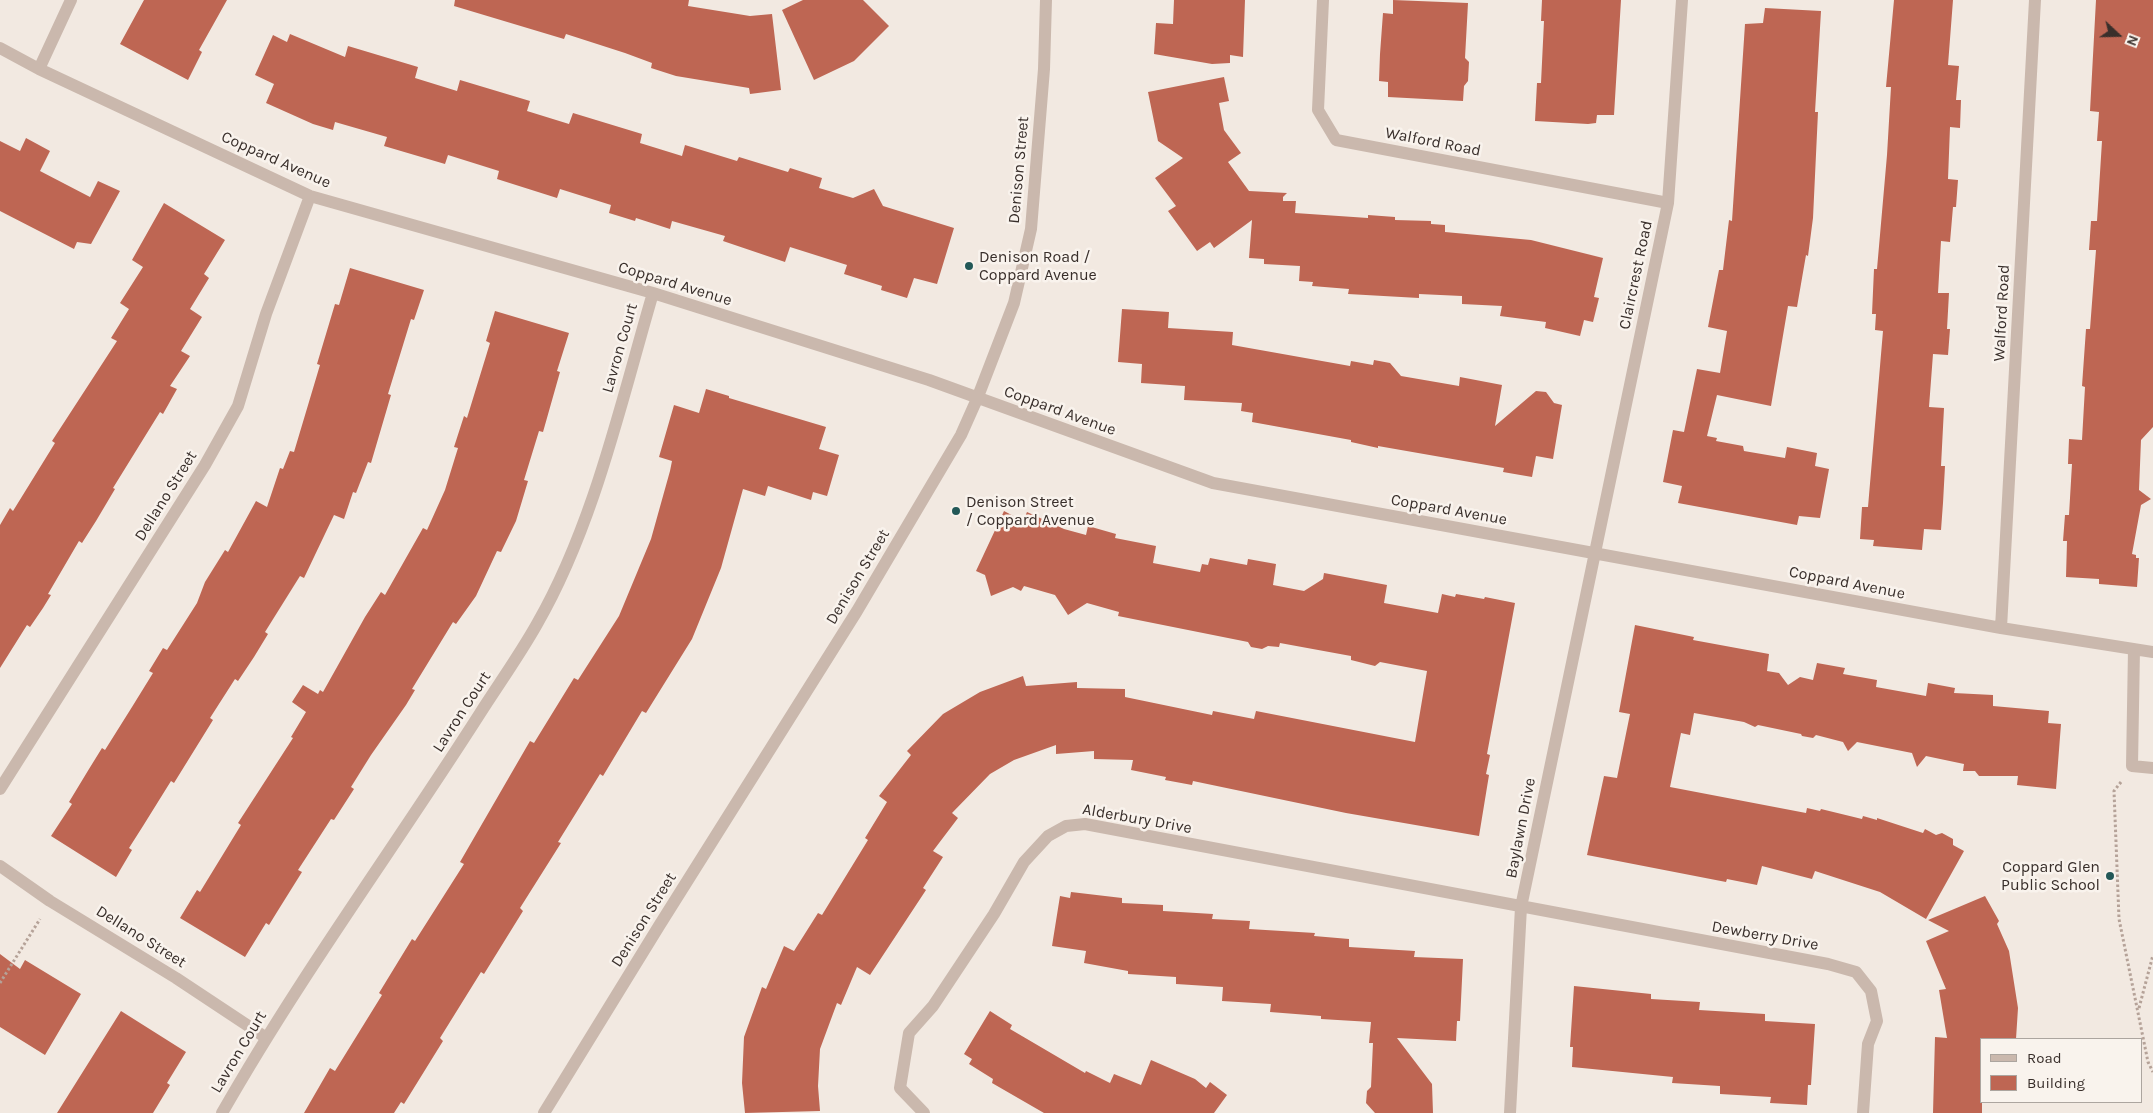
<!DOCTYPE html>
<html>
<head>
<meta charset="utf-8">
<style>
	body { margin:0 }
	#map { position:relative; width:2153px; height:1113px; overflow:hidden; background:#f2e9e1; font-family:Karla,sans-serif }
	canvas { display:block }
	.legend { position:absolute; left:1980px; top:1038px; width:162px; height:65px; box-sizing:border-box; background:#f9f3ed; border:1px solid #aca59f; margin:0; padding:6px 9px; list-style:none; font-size:15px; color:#392f2b }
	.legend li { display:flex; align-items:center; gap:10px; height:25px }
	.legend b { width:25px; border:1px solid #aca59f }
	.north { position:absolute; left:2093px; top:10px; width:50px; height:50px; -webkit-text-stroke:4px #f9f3ed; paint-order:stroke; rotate:111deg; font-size:14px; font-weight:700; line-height:20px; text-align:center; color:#392f2b }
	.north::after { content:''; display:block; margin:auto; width:18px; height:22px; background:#392f2b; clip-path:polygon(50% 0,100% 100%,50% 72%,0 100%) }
</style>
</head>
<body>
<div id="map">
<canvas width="2153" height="1113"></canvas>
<ul class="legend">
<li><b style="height:6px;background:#cab8ad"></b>Road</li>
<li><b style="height:14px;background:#be6653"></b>Building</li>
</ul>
<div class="north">N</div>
</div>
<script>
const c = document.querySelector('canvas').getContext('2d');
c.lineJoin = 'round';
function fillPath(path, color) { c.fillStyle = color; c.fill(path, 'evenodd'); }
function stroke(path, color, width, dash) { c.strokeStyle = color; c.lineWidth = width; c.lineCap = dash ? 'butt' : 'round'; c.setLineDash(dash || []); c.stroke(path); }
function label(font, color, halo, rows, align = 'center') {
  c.font = font + ' Karla,sans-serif'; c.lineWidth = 5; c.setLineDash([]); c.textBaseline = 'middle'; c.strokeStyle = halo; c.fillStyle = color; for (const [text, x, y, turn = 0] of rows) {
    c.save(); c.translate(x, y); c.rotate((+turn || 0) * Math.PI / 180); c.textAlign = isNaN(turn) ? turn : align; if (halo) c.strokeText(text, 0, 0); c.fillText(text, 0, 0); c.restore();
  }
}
const building = new Path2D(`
	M144,0H227L199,50L202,52L188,80L120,44Z
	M455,0H689L688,6L750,16L772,14L781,90L750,94L749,88L676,76L651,68L652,63L625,53L566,34L564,39L454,6Z
	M803,0H863L889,26L854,61L814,80L782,10Z
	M1174,0H1245L1243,57L1230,55V63L1212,64L1154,54L1156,23L1173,24Z
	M1393,0L1468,3L1465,58L1469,62L1468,81L1464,86L1463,101L1388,97V82L1379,81L1380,54L1383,13L1393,14Z
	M1542,0H1621L1614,115H1597L1596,123L1588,124L1535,121L1537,83H1541L1544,21H1541Z
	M1894,0H1953L1948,65L1959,66L1956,100H1961L1960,128L1950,127L1948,179L1958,180L1956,207H1953L1950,242L1941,241L1938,293H1949L1947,329H1950L1948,355L1933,354L1929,407L1944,408L1941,466H1945L1943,503L1941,530L1924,529L1922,550L1873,546L1874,540L1860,539L1862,507H1868L1883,331L1875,330L1876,314H1872L1874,269H1877L1887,155L1891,87H1886Z
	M2096,0H2153V427L2141,440L2139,490L2151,499L2141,505L2132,554L2136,555V558H2139L2137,587L2099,584V579L2066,577L2067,541H2063L2065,515H2069L2072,464H2068L2069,439L2082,440L2085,387L2082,386L2086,329H2090L2096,250H2089L2091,221H2097L2102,141H2097L2099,112L2090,111Z
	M1765,8L1821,11L1815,112H1818L1813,218L1808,256L1806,255L1797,307L1788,306L1771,406L1717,395L1707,436L1717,438L1716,441L1743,446L1744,451L1785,458L1787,447L1817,453L1815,466L1829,469L1820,518L1799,516L1797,525L1678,503L1682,486L1663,482L1673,430L1684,432L1697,369L1720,373L1727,331L1708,327L1719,270H1723L1729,220L1732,221L1745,24L1763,23Z
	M290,34L345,57L348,46L418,67L415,78L457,91L460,80L530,101L527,111L569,124L573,113L642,134L640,143L682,156L685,145L737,161L739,157L788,172L790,168L822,178L819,188L853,198L874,189L883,206L954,228L937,284L914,278L907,298L881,290L882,286L844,274L847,265L790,247L785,262L723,241L725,236L672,221L670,229L636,218L635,221L609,213L611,205L560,189L557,198L497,179L499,171L448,155L445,164L384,146L387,137L335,122L333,130L313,124L266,103L274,84L255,75L273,35L287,42Z
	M1224,77L1229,101L1219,103L1224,130L1241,153L1228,162L1249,191L1287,193L1283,197V201H1296L1295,213L1368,218V215L1395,217V220L1431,221V224L1445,225V232L1531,240L1603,258L1594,297L1599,298L1593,322L1584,320L1580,336L1545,328L1546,322L1500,316L1502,306L1462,304V296L1419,294V298L1348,294L1349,289L1312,286L1313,282L1299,281L1300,266L1264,264V259L1249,258L1252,220L1214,248L1210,242L1197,251L1168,211L1176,206L1155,178L1183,158L1158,141L1148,92Z
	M26,138L50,151L40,171L90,197L98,181L120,191L91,244L77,242L74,249L0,211V141L20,151Z
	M164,203L225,240L204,274L209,278L190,309L202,317L181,351L190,356L170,386L177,389L163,414L160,412L113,488L115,489L96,521L82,543L79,541L48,594L51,595L43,608L30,627L27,625L0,668V525L10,508L13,511L55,443L52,441L117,341L111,338L129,309L120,303L143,267L132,260Z
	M350,268L424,290L414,320L411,319L388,394L391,395L371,463L368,462L356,493L353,492L344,519L334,515L304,578L300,576L265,632L268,634L254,657L238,681L235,679L210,718L213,720L174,783L171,781L143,826L129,848L132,850L116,877L51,836L72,804L69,802L89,769L102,748L105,750L132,707L153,673L149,671L163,648L167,650L197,603L205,582L225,550L228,552L256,501L267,507L280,468L283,469L290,451L294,452L320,365L317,364L335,304L339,305Z
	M1122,309L1169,312L1168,328L1233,332L1232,345L1350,366L1351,361L1373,365L1374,360L1390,363L1401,376L1459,386L1460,377L1502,385L1495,426L1536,391L1546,392L1554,403L1562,405L1553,459L1536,456L1532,477L1503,472L1504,468L1378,446V448L1351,442V440L1252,422L1253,413L1241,411L1242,403L1184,400L1185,386L1141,383L1142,364L1118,362Z
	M495,311L569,333L557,371L560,372L543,432L539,431L524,480L528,481L516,521L501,552L497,551L476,596L456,624L453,622L412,689L415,690L406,705L371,755L351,787L354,789L334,820L331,819L298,870L302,872L277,912L269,925L266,923L245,957L180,918L197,890L200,892L241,825L238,823L293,738L291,737L306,712L292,702L303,685L318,694L320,690L323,692L365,617L381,592L385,595L423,528L427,530L445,490L458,448L454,447L464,416L467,418L490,343L486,341Z
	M706,389L729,396V398L826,427L819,449L839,455L827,496L813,492L811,500L768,486L765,496L743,489L721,568L692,639L646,713L642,711L603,776L600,774L576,813L558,842L561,843L520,908L523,911L484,974L481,972L440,1038L443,1041L404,1104L401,1102L394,1113H304L330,1068L335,1071L382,995L379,993L412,939L415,941L464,864L460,862L530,741L534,743L574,678L578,680L619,616L651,539L670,471L672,461L659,457L674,405L699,413Z
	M1004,511L1023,521L1027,512L1064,529L1086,535L1088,526L1116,534L1115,538L1156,546L1153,563L1200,572L1202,564L1208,565L1210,558L1247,565L1248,559L1276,564L1273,585L1304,591L1323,579L1324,573L1387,585L1384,603L1438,613L1442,594L1455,597L1456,594L1484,599L1485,597L1515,603L1487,754L1490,755L1486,774L1489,775L1479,836L1346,813L1193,781L1192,785L1165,780L1166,777L1131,770L1133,760L1094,759V751L1056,754V745L1014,760L990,774L952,813L958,818L933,851L943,857L923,888L926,890L870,975L857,967L841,1005L837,1003L820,1049L818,1086L820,1111L745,1113L742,1083L744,1037L762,987L766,989L784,946L794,951L818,913L822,915L868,840L865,838L887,802L879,796L911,755L907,751L943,714L980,692L1023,676L1026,686L1077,682V688L1125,689V697L1212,715L1213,711L1254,719L1256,711L1415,742L1427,671L1380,662L1375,666L1351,660V656L1280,643L1279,647L1268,646L1262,649L1251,647L1248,642L1118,616L1119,612L1087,603L1068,615L1055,595L1024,586L1021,591L1013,587L991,596L985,575L976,571Z
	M1635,625L1694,637L1693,640L1769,654L1767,671L1779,673L1788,685L1800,677L1813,680L1817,663L1845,668L1843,674L1877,680L1876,687L1926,696L1928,683L1955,688L1954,693L1993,695V706L2049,711L2048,723L2061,724L2056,789L2017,785L2018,776H1979L1975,771H1963L1964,764L1926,756L1917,767L1912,753L1857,742L1848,751L1843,742L1816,735L1813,738L1802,736L1801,734L1758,725L1755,727L1744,722L1694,713L1690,735L1681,733L1670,787L1806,813L1807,808L1820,811L1821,809L1862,819L1863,816L1877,820V818L1923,833L1925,829L1936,835L1942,833L1953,839V845L1964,851L1926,919L1880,892L1815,871L1812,879L1762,866L1757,885L1727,879L1726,882L1587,855L1604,776L1617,778L1630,714L1619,712Z
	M1071,892L1122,898V903L1163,905V911L1213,914L1212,919L1250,921L1249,929L1315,933L1314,936L1349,939V947L1415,951L1414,957L1463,959L1460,1021H1457L1456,1041L1397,1038L1432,1084L1433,1113H1375L1366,1103L1367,1091L1371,1087L1373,1043H1369L1371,1022L1321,1019V1016L1270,1012L1271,1004L1222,1001L1223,987L1176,984V977L1128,974V971L1084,963L1086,951L1052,946L1060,896L1070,898Z
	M1985,896L1999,921L1997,924L2009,951L2018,1008L2016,1039H1982V1113H1933L1935,1037L1947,1038L1939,990L1946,989L1926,941L1949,931L1928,920Z
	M0,954L20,969L25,960L81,994L45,1055L0,1027Z
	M1574,986L1651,994V999L1700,1002L1699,1010L1765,1014V1021L1815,1024L1811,1085H1808L1807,1105L1770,1103L1771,1097L1720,1094V1086L1672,1083L1673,1077L1572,1067L1573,1047H1570Z
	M121,1011L186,1052L167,1083L170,1085L153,1113H57Z
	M990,1011L1012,1025L1010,1029L1085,1073L1086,1071L1110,1083L1114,1074L1141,1085L1151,1060L1195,1079L1206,1088L1210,1082L1227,1095L1214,1113H1044L992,1083L993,1079L969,1064L972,1059L964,1054Z`);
const path = new Path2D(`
	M2121,782L2114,791L2119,919L2148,1062L2153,1072
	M0,983L40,919
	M2139,1008L2153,955`);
const minor = new Path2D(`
	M1323,0L1318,110L1336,140L1668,203
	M0,48L39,69L310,196L653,293L929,380L1213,483L2001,628L2153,652
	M39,69L71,0
	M2001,628L2035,0
	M2134,649L2132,766L2153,768
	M0,789L205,465L238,406L266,314L310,196
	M0,866L50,901L176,978L265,1037
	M222,1113C300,976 394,848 479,715C498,685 519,656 537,624C594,525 621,402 653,293
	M544,1113L659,926L857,611L961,435L977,399L1014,303L1031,229L1044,69L1046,0
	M924,1113L900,1088L909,1033L933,1006L994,914L1024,862L1048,836L1066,826L1085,824L1828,964L1856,972L1871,991L1877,1021L1868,1044L1863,1113
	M1510,1113L1521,907L1668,203L1682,0`);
const markers = [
	[969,266,5,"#235857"],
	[956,511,5,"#235857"],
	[2110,876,5,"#235857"]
];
const streetNames = [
	["Walford Road",1433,142,11],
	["Coppard Avenue",276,160,24],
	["Denison Street",1019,170,-85],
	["Claircrest Road",1636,275,-78],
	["Coppard Avenue",675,284,17],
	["Walford Road",2002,313,-87],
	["Lavron Court",620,348,-74],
	["Coppard Avenue",1060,411,20],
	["Dellano Street",166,496,-58],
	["Coppard Avenue",1449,510,10],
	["Denison Street",858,577,-59],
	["Coppard Avenue",1847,583,11],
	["Lavron Court",462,712,-57],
	["Alderbury Drive",1137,819,10],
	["Baylawn Drive",1521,828,-79],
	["Denison Street",644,920,-58],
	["Dewberry Drive",1765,936,10],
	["Dellano Street",141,937,32],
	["Lavron Court",239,1052,-59]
];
const poiNames = [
	["Denison Road /",979,257],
	["Coppard Avenue",979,275],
	["Denison Street",966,502],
	["/ Coppard Avenue",966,520],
	["Coppard Glen",2100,867,"right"],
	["Public School",2100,885,"right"]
];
fillPath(building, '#be6653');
stroke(path, '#b5a298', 3, [2.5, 2.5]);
stroke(minor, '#cab8ad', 12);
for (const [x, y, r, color] of markers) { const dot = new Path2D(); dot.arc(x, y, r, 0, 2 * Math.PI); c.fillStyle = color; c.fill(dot); stroke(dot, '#f9f3ed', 2); }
label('16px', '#392f2b', '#f9f3ed', streetNames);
label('16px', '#392f2b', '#f9f3ed', poiNames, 'left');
</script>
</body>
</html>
